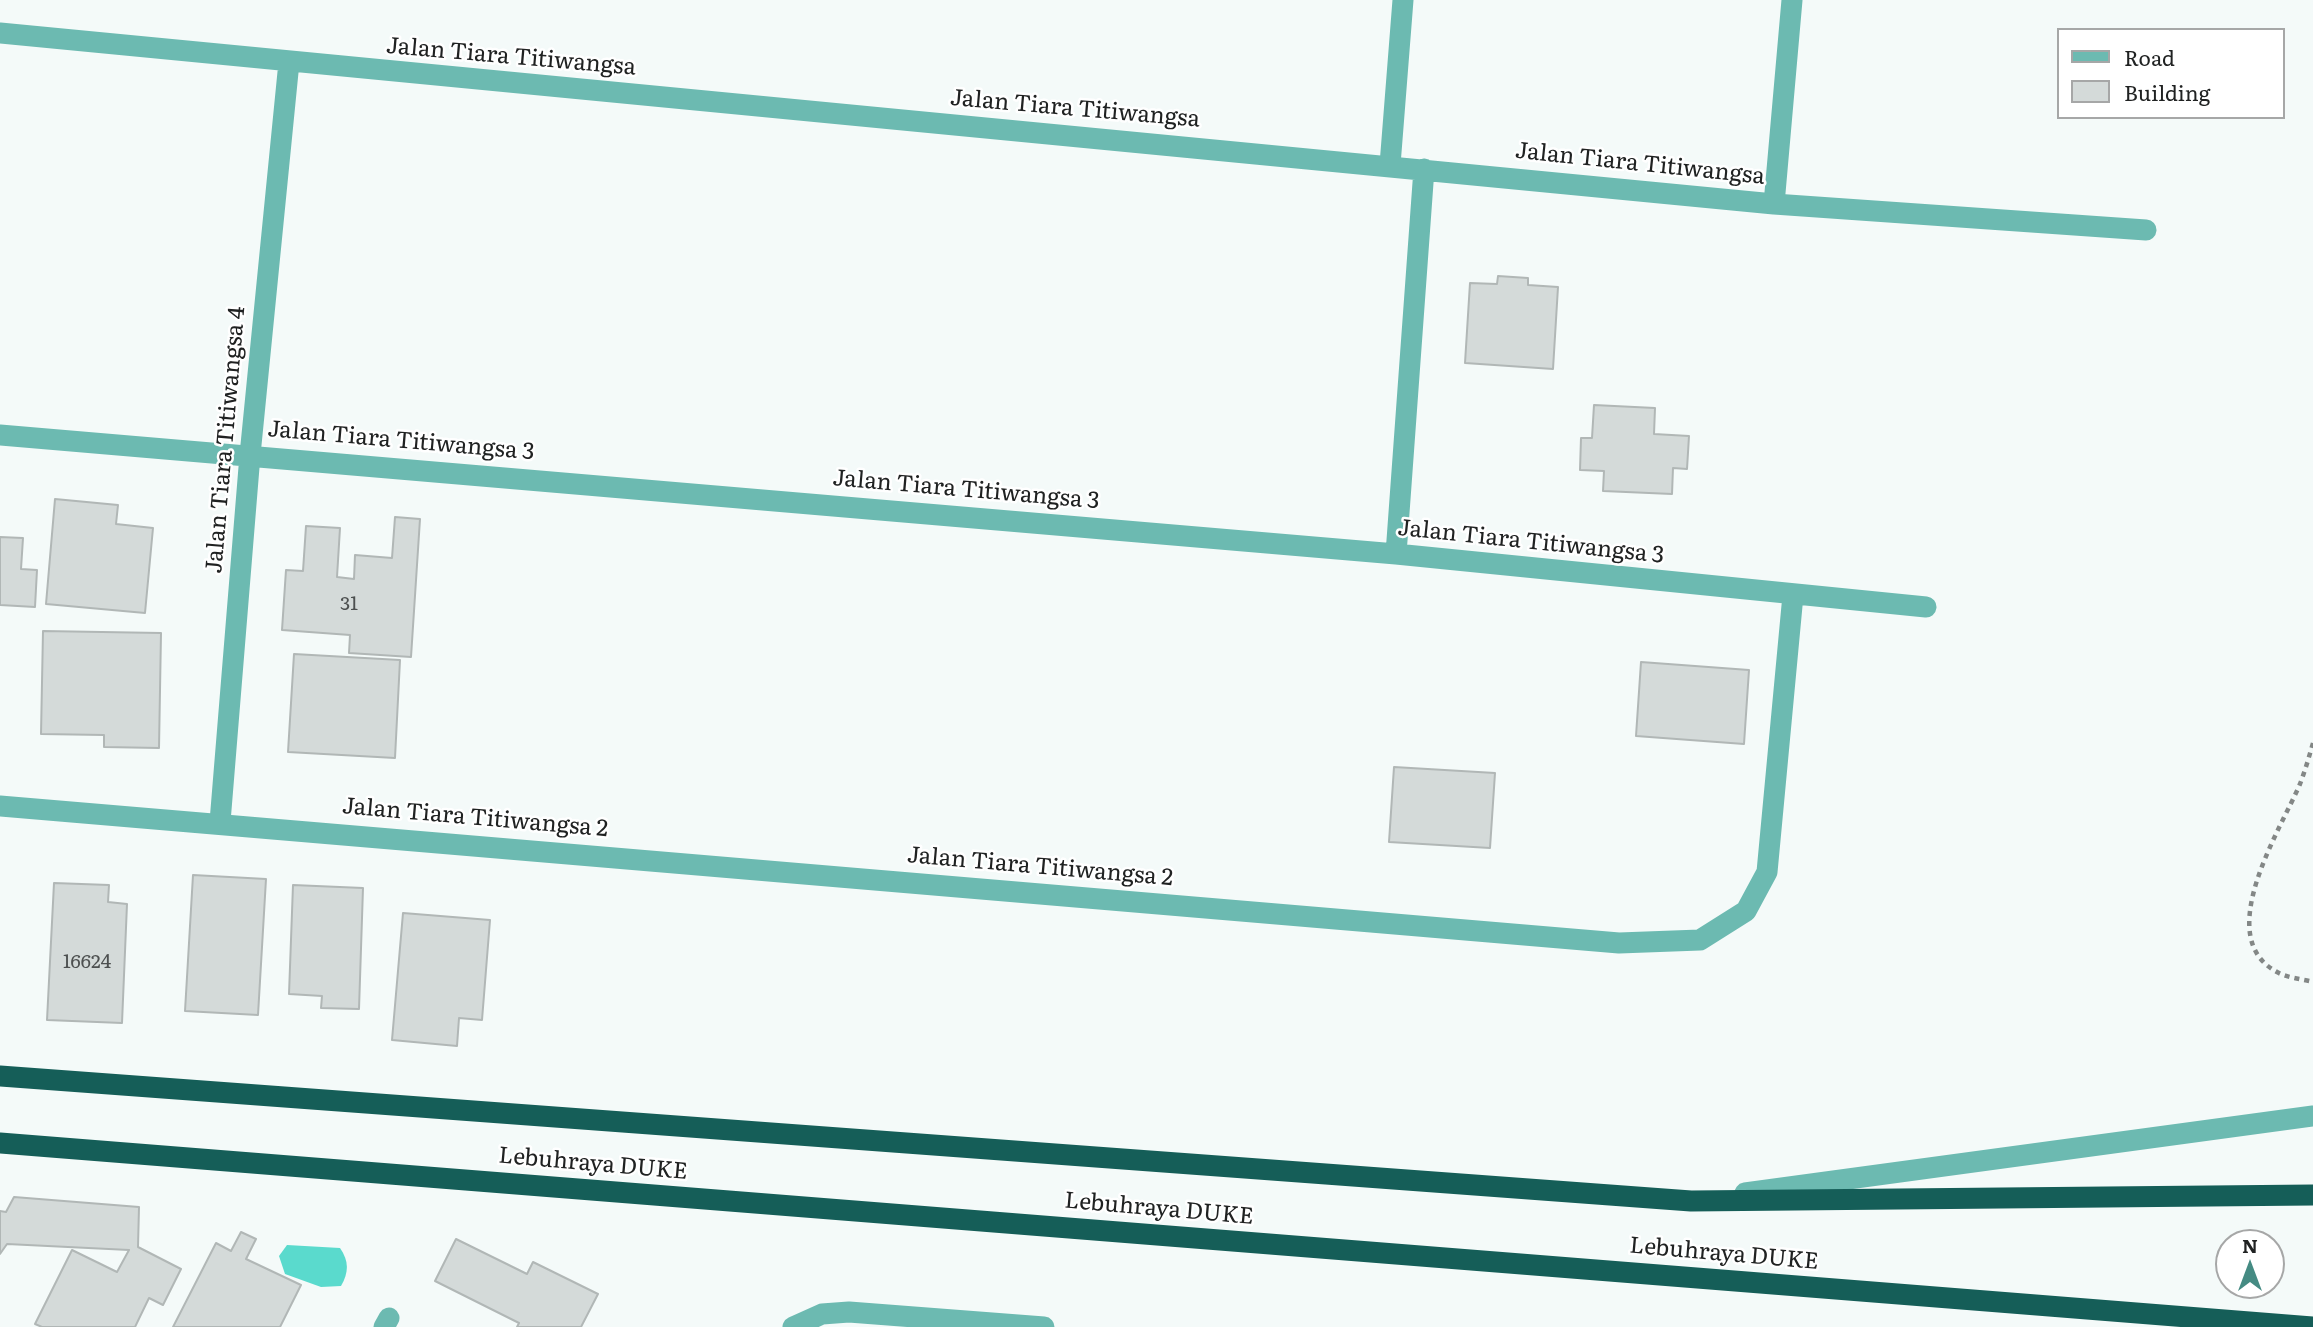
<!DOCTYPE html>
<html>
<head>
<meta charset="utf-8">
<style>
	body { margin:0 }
	#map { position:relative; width:2313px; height:1327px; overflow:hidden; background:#f4faf9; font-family:Literata,serif }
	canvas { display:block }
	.legend { position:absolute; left:2057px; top:28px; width:228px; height:91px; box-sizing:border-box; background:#fff; border:2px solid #a6a7a7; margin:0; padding:9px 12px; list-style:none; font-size:21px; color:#202222 }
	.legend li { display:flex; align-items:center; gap:14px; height:35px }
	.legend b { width:35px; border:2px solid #a6a7a7 }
	.north { position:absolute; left:2215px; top:1229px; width:70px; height:70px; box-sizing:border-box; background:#fff; border:2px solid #a6a7a7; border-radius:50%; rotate:0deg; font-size:19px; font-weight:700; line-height:28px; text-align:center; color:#202222 }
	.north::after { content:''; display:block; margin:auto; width:24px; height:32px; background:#458b83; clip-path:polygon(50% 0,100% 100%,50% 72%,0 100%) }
</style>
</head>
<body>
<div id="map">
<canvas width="2313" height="1327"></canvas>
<ul class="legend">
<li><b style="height:9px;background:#6cbab1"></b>Road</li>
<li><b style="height:19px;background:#d4dad9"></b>Building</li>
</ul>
<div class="north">N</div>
</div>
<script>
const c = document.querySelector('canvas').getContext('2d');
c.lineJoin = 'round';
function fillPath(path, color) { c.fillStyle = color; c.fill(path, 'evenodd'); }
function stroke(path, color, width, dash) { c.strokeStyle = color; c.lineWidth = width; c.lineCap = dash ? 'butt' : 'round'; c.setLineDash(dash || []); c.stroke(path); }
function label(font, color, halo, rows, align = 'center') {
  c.font = font + ' Literata,serif'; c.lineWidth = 5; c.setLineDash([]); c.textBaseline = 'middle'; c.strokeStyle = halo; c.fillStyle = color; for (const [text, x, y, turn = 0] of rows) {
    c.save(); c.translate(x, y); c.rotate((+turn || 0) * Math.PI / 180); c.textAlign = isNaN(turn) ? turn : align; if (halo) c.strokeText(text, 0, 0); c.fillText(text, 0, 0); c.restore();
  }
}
const water = new Path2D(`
	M287,1245L340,1248C349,1261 349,1272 341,1286L321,1287L285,1274L279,1256Z`);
const building = new Path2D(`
	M1498,276L1528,278V285L1558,287L1553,369L1465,363L1470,283L1497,284Z
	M1594,405L1655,408L1654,434L1689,436L1687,469L1673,468L1672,494L1603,491L1604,471L1580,470L1581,438H1592Z
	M55,499L118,505L116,524L153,528L145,613L46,604Z
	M395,517L420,519L411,657L349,653L350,635L282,630L286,570L303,571L306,526L340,528L337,577L354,579L355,555L392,558Z
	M0,537L23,538L21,569L37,570L35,607L0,605Z
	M43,631L161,633L159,748L104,747V735L41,734Z
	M294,654L400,660L395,758L288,752Z
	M1641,662L1749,670L1744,744L1636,736Z
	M1394,767L1495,773L1490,848L1389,842Z
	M193,875L266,879L258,1015L185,1011Z
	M54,883L109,885L108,902L127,904L122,1023L47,1020Z
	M293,885L363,888L359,1009L321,1008L322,996L289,994Z
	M403,913L490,920L482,1020L459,1018L457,1046L392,1040Z
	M14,1197L139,1207L138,1247L181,1269L163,1305L149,1298L135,1327H42L35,1324L72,1250L117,1272L129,1250L7,1244L0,1254V1211L6,1212Z
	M241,1232L256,1239L246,1259L301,1285L280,1327H173L216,1243L231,1251Z
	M456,1239L527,1274L533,1262L598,1294L581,1327H517L519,1323L435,1281Z`);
const path = new Path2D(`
	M2313,743C2309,757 2305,771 2300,784C2281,829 2211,937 2277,972C2287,978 2302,979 2313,982`);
const lane = new Path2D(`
	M1745,1193L2313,1116
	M793,1327L822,1314L849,1312L1044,1327`);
const street = new Path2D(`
	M0,33L1774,204L2146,230
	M1390,165L1403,0
	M1774,204L1792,0
	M0,435L1396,554L1926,607
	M1396,554L1424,169
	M0,806L1619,943L1700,940L1746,911L1767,872L1793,595
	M220,822L250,455L289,62
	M384,1327L389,1318`);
const highway = new Path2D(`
	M0,1076L1691,1201L2313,1195
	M0,1143L2313,1327`);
const numberNames = [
	["31",349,604],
	["16624",87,962]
];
const streetNames = [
	["Jalan Tiara Titiwangsa",511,57,5],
	["Jalan Tiara Titiwangsa",1075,109,5],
	["Jalan Tiara Titiwangsa",1640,164,6],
	["Jalan Tiara Titiwangsa 4",226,440,-85],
	["Jalan Tiara Titiwangsa 3",401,441,5],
	["Jalan Tiara Titiwangsa 3",966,490,5],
	["Jalan Tiara Titiwangsa 3",1531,542,6],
	["Jalan Tiara Titiwangsa 2",475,818,5],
	["Jalan Tiara Titiwangsa 2",1040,867,5],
	["Lebuhraya DUKE",593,1164,5],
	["Lebuhraya DUKE",1159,1209,5],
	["Lebuhraya DUKE",1724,1254,5]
];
fillPath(water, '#5adacd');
fillPath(building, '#d4dad9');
stroke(building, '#b1b7b6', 2);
stroke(path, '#838786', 4.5, [5, 5]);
stroke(lane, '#6cbab1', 21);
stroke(street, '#6cbab1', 21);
stroke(highway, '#155e58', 21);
label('19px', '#4d5050', null, numberNames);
label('23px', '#202222', '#fff', streetNames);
</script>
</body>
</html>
